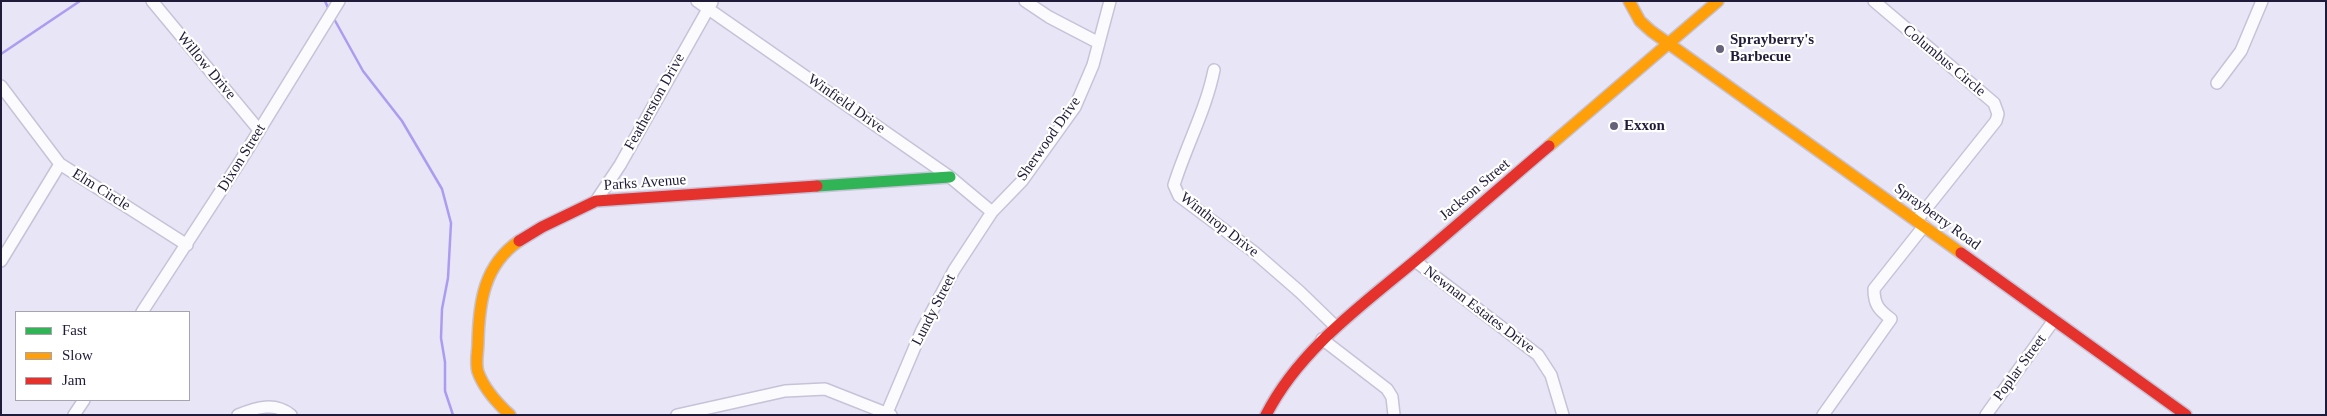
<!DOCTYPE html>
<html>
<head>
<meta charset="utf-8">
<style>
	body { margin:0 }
	#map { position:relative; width:2327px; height:416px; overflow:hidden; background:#e7e5f6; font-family:"Times New Roman",serif }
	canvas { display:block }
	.frame { position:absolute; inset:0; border:2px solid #201b38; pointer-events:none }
	.legend { position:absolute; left:15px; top:311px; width:175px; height:90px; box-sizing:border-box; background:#fff; border:1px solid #a6a4af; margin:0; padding:6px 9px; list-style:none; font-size:15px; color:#201b38 }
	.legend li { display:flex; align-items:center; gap:10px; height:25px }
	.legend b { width:25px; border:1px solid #a6a4af }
</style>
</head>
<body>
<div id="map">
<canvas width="2327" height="416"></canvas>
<div class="frame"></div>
<ul class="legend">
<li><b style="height:6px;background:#30b455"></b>Fast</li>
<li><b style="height:6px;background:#ff9f0a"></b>Slow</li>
<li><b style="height:6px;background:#e5322d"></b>Jam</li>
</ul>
</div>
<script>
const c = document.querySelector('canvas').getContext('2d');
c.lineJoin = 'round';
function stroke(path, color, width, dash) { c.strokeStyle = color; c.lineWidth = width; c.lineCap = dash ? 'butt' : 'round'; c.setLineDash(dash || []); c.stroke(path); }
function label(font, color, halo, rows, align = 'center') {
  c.font = font + ' "Times New Roman",serif'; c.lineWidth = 4.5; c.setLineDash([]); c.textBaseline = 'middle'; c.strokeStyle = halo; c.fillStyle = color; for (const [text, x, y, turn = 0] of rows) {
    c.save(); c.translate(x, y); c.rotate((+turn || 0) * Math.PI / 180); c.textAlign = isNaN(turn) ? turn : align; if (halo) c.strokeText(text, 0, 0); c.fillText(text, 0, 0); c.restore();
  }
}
const stream = new Path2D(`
	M325,1L329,10
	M333,17L363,71L402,121L442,189L451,223L448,278L442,309L441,338L445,362V391L453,415
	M1,54L80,1`);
const street = new Path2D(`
	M152,1L259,130
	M697,1L950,177L992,212
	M1025,1L1049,17L1097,42
	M1874,1L1994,103L1998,114L1996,121L1917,220
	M1214,70C1206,110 1186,146 1174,185L1179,196L1254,252L1300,292L1335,326
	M2217,83L2241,51L2262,1
	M1,86L60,164L187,245
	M596,201L620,165L712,2
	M1,261L60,164
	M1415,261L1538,355L1551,375L1563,415
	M142,312L241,160L339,1
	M1322,339L1387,389L1392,397L1394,415
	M74,415L84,400
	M238,415C257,407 275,402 291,415
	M677,415L785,391L825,389L891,415
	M886,415L922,330L954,270L992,212L1022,181L1075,107L1093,65L1110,1
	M1823,415L1891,319C1879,310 1874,305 1874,289L1924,226
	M1986,415L2054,320`);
const fast = new Path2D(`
	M817,186L950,177`);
const slow = new Path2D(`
	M1629,1L1640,21L1651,31L1961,253
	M1549,146L1718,1
	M510,415C497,403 484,389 478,372C475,363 478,352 478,342C479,302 484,265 519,241`);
const jam = new Path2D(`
	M519,241L542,227L596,201L817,186
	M1961,253L2186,415
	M1266,415C1299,350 1361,306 1416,260C1460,223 1504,184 1549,146`);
const markers = [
	[1720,49,5,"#66627a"],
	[1614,126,5,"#66627a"]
];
const poiNames = [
	["Sprayberry's",1730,40],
	["Barbecue",1730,57],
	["Exxon",1624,126]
];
const streetNames = [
	["Columbus Circle",1944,61,40],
	["Willow Drive",206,66,50],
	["Featherston Drive",655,102,-61],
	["Winfield Drive",846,104,35],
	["Sherwood Drive",1049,139,-55],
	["Dixon Street",242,158,-58],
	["Parks Avenue",645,183,-4],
	["Elm Circle",101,190,32],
	["Jackson Street",1475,190,-40],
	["Sprayberry Road",1937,217,36],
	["Winthrop Drive",1219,225,38],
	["Lundy Street",934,310,-63],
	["Newnan Estates Drive",1479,310,37],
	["Poplar Street",2020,368,-54]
];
stroke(stream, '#ac9cf0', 2.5);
stroke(street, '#c6c3d8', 14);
stroke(fast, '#c6c3d8', 14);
stroke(slow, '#c6c3d8', 14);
stroke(jam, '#c6c3d8', 14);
stroke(street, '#fbfbfe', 11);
stroke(fast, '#30b455', 11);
stroke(slow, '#ff9f0a', 11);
stroke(jam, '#e5322d', 11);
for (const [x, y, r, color] of markers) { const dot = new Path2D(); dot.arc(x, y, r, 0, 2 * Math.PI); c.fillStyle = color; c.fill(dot); stroke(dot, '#fff', 2); }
label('bold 15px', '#201b38', '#fff', poiNames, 'left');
label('15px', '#201b38', '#fff', streetNames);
</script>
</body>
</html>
